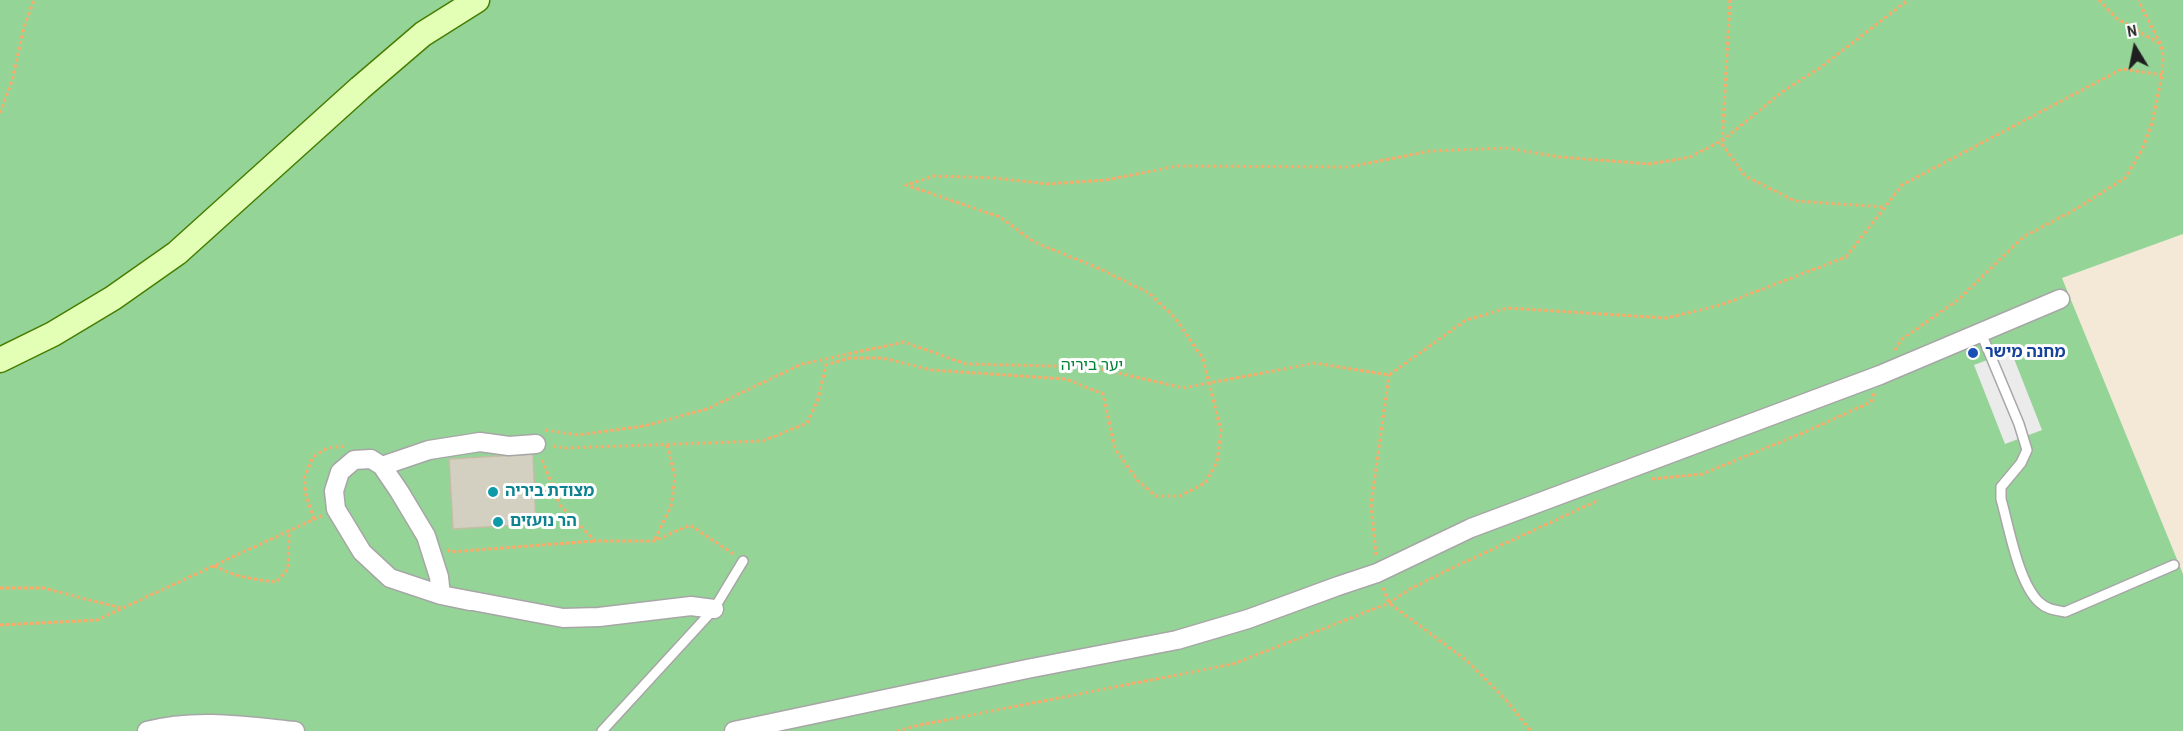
<!DOCTYPE html>
<html>
<head>
<meta charset="utf-8">
<style>
	body { margin:0 }
	#map { position:relative; width:2183px; height:731px; overflow:hidden; background:#f1f1e5; font-family:"Archivo Narrow",sans-serif }
	canvas { display:block }
	.north { position:absolute; left:2105px; top:18px; width:60px; height:60px; -webkit-text-stroke:4px #fff; paint-order:stroke; rotate:350deg; font-size:16px; font-weight:700; line-height:24px; text-align:center; color:#1f1f1f }
	.north::after { content:''; display:block; margin:auto; width:21px; height:27px; background:#1f1f1f; clip-path:polygon(50% 0,100% 100%,50% 72%,0 100%) }
</style>
</head>
<body>
<div id="map">
<canvas width="2183" height="731"></canvas>
<div class="north">N</div>
</div>
<script>
const c = document.querySelector('canvas').getContext('2d');
c.lineJoin = 'round';
function fillPath(path, color) { c.fillStyle = color; c.fill(path, 'evenodd'); }
function stroke(path, color, width, dash) { c.strokeStyle = color; c.lineWidth = width; c.lineCap = dash ? 'butt' : 'round'; c.setLineDash(dash || []); c.stroke(path); }
function label(font, color, halo, rows, align = 'center') {
  c.font = font + ' "Archivo Narrow","Noto Sans Hebrew",sans-serif'; c.lineWidth = 6; c.setLineDash([]); c.textBaseline = 'middle'; c.strokeStyle = halo; c.fillStyle = color; for (const [text, x, y, turn = 0] of rows) {
    c.save(); c.translate(x, y); c.rotate((+turn || 0) * Math.PI / 180); c.textAlign = isNaN(turn) ? turn : align; if (halo) c.strokeText(text, 0, 0); c.fillText(text, 0, 0); c.restore();
  }
}
const military = new Path2D(`
	M2183,234V574L2062,278Z`);
const forest = new Path2D(`
	M0,0H2183V234L2062,278L2183,574V731H0Z`);
const parking = new Path2D(`
	M2011,351L2042,430L2005,444L1974,365Z`);
const building = new Path2D(`
	M533,454L536,524L453,529L449,459Z`);
const path = new Path2D(`
	M1730,0L1722,144L1745,176L1795,201L1884,207
	M2099,0L2116,18L2160,44
	M0,113L12,81L24,27L34,0
	M1895,350L1901,340L1959,299L2023,237L2076,209L2125,178L2142,150L2152,123L2162,75L2163,56L2161,45L2138,0
	M545,430L579,435L644,426L707,409L802,364L904,342L966,364L1093,367L1183,388L1315,363L1389,375L1466,320L1508,308L1666,318L1721,305L1846,257L1902,185L2122,69L2162,75
	M553,446L565,448L763,441L807,423L818,399L826,365L850,358H882L932,370L1066,379L1103,394L1115,449L1138,481L1156,496H1180L1205,483L1217,462L1221,431L1203,359L1176,319L1149,293L1098,268L1034,242L1000,217L906,185L934,176L996,178L1048,184L1106,180L1177,166L1349,167L1430,151L1506,148L1560,157L1650,164L1690,157L1723,140L1782,92L1821,67L1908,0
	M542,460L560,505L595,541H654L690,525L735,555
	M1652,479L1702,474L1805,432L1871,402L1874,393
	M314,519L306,495L304,478L313,457L327,448L345,446
	M655,539L671,506L675,477L667,444
	M448,549L450,552L595,541
	M1376,555L1371,504L1389,375
	M214,566C234,576 254,580 276,582L288,569L289,531
	M0,588H43L121,608
	M1383,588L1389,603L1466,660L1507,701L1531,731
	M0,625L97,620L323,515
	M897,731L920,725L1233,664L1389,603L1408,590L1452,568L1599,500`);
const lane = new Path2D(`
	M1981,333L2019,424L2027,450L2021,463L2001,487V499C2009,527 2018,582 2039,602C2046,609 2055,610 2065,612L2174,565
	M602,731L714,609L743,561`);
const street = new Path2D(`
	M382,466L429,450L480,442L509,446L536,444
	M470,601L441,595L390,578L362,552L336,509L334,491L340,472L354,460L371,459L382,466L399,491L426,536L439,577L441,595L563,618L599,617L691,606L714,609
	M147,731C196,718 246,726 295,731
	M734,731L1027,669L1177,640L1248,619L1338,586L1377,573L1471,528L1880,375L2060,299`);
const secondary = new Path2D(`
	M0,360L53,334L113,298L177,253L360,88L423,34L477,0`);
const markers = [
	[1973,353,6,"#1a4fb4"],
	[493,492,6,"#0f9aa8"],
	[498,522,6,"#0f9aa8"]
];
const transitNames = [
	["מחנה מישר",1985,353]
];
const parkNames = [
	["יער ביריה",1092,366]
];
const cultureNames = [
	["מצודת ביריה",505,492],
	["הר נועזים",510,522]
];
fillPath(military, '#f4e8d7');
fillPath(forest, '#95d497');
fillPath(parking, '#ebebeb');
fillPath(building, '#d4d0c1');
stroke(building, '#c4bda5', 1.5);
stroke(lane, '#a6a6a6', 12);
stroke(street, '#a6a6a6', 21);
stroke(secondary, '#467d00', 27);
stroke(path, '#ffa968', 3, [3, 3]);
stroke(lane, '#fff', 9);
stroke(street, '#fff', 18);
stroke(secondary, '#e3ffb5', 24);
for (const [x, y, r, color] of markers) { const dot = new Path2D(); dot.arc(x, y, r, 0, 2 * Math.PI); c.fillStyle = color; c.fill(dot); stroke(dot, '#fff', 2); }
label('bold 16px', '#164399', '#fff', transitNames, 'left');
label('16px', '#028437', '#fff', parkNames);
label('bold 16px', '#0d838f', '#fff', cultureNames, 'left');
</script>
</body>
</html>
